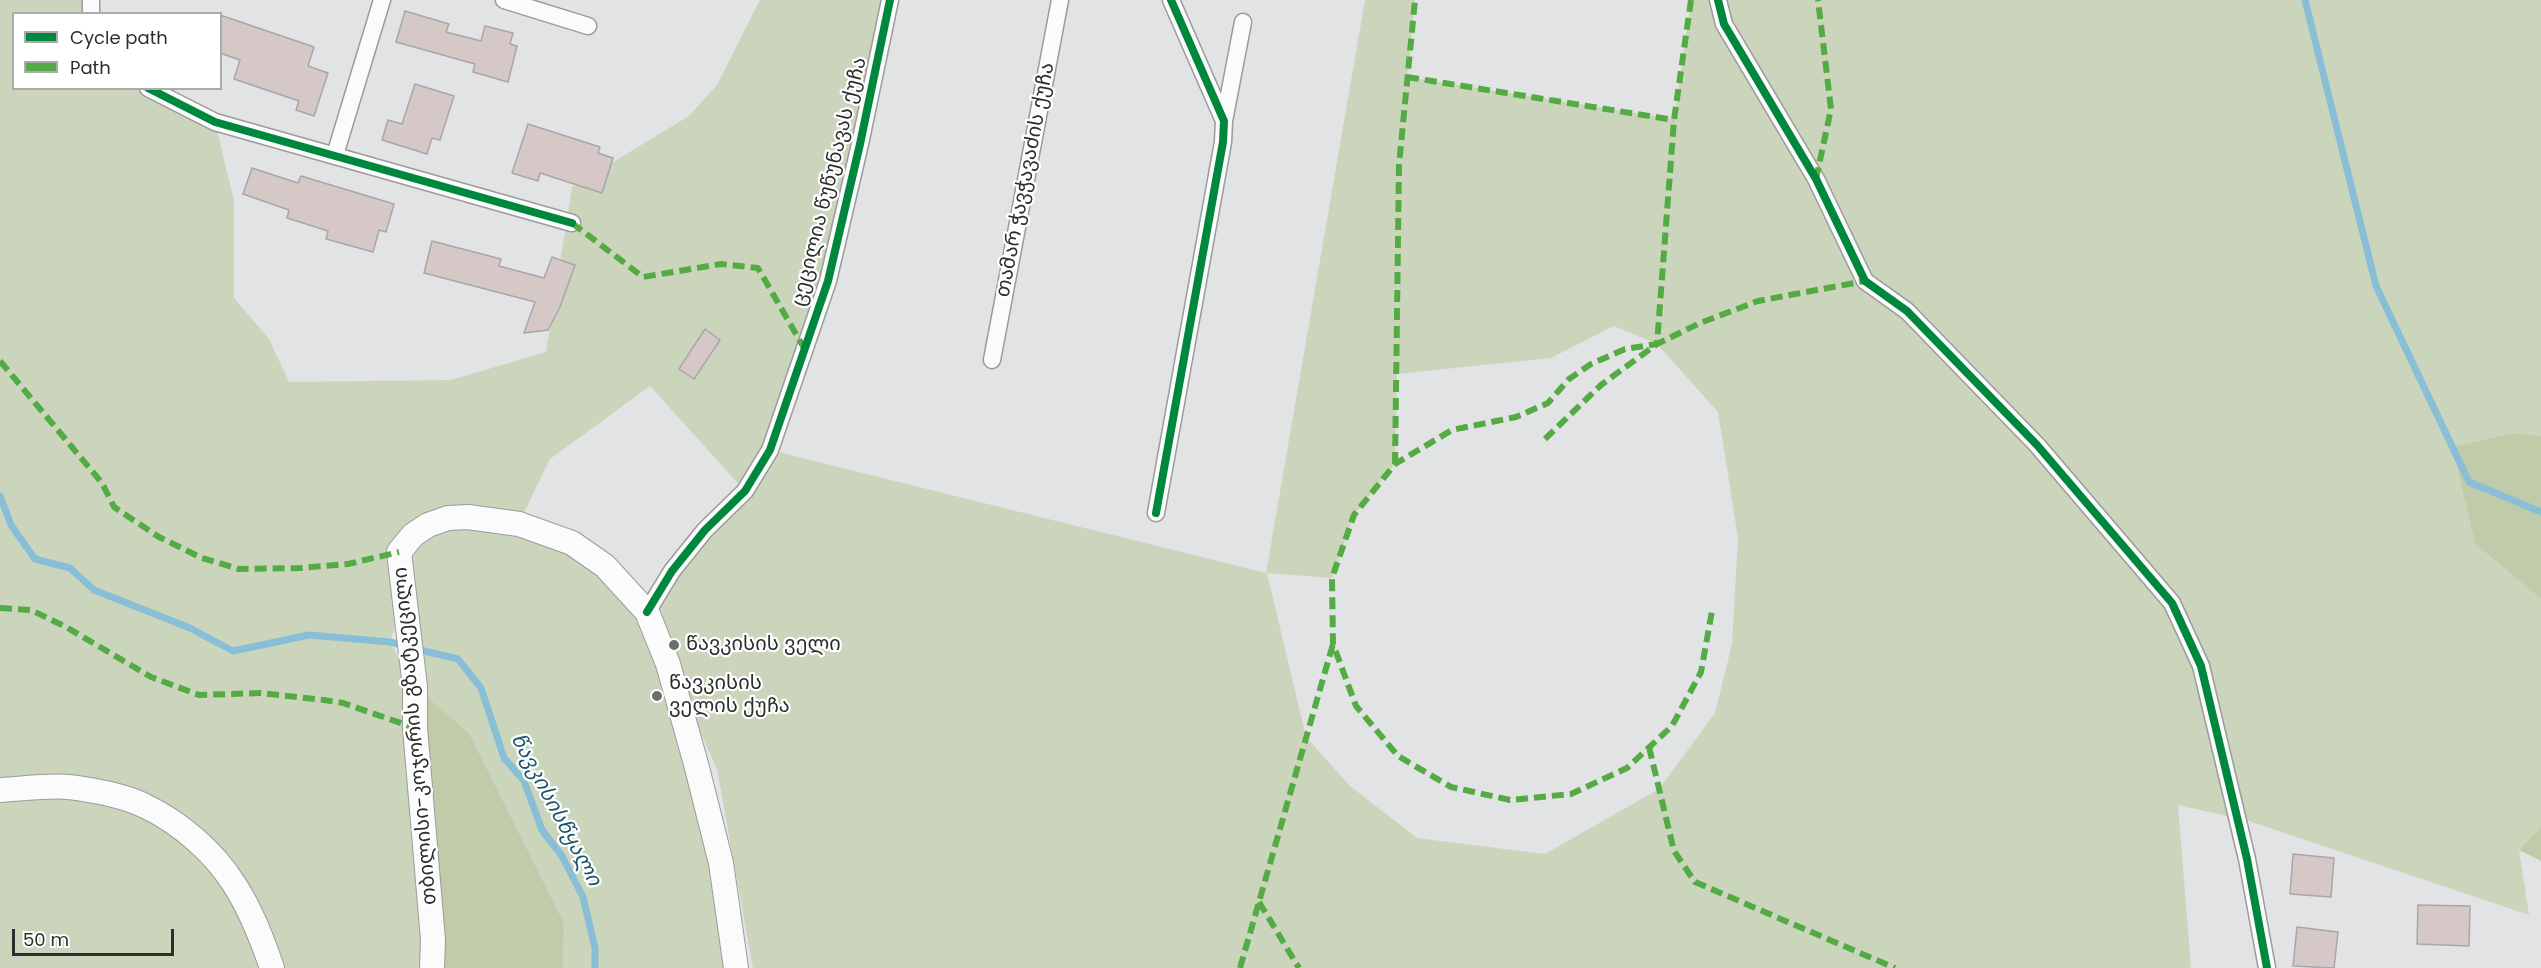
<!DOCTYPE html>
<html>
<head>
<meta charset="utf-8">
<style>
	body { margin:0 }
	#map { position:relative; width:2541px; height:968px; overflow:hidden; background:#e2e3e4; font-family:Poppins,sans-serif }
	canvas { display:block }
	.legend { position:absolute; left:12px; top:12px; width:210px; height:78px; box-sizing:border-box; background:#fff; border:2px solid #ababab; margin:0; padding:8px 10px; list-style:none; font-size:18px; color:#2c2d2d }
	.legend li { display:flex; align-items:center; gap:12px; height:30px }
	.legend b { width:30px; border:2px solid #ababab }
	.scale { position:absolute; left:12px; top:929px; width:162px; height:27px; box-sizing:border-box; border:3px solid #2c2d2d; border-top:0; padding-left:8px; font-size:18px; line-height:21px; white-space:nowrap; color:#2c2d2d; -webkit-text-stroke:4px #fff; paint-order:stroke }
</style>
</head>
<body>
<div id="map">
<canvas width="2541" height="968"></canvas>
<ul class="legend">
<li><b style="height:8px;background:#00873e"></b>Cycle path</li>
<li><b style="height:8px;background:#54ab44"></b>Path</li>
</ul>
<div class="scale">50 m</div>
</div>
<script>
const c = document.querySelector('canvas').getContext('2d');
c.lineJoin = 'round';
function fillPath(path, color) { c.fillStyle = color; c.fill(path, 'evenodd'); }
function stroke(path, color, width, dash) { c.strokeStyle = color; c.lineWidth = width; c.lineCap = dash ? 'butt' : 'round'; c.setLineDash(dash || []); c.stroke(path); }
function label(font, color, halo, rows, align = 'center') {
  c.font = font + ' Poppins,"Noto Sans Georgian",sans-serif'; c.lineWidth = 4.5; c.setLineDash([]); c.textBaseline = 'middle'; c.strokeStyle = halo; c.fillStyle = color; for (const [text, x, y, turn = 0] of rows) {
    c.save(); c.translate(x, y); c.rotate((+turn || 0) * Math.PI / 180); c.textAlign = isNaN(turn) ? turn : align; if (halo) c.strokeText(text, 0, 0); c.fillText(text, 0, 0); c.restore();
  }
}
const green = new Path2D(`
	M0,0H91V13L14,14V88L148,89L215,122L234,201V298L269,339L289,382L451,380L546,352L572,187L689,116L717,85L760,0H890L860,144L770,450L1266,573L1365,0H1415L1408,77L1674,119L1691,0H2541V436L2515,433L2452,448L2475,544L2541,599V827L2519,850L2529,915L2249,821L2178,805L2191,968H753L717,769L659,641L747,968H563L564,923L469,733L415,688L432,968H0ZM1614,326L1657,344L1718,412L1738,538L1732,644L1715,713L1659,789L1545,854L1417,838L1350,786L1306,737L1267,573L1332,578L1354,515L1395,464L1397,374L1551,358ZM650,386L745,491L647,611L572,543L519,523L550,459ZM404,598L414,686L390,642Z`);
const forest = new Path2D(`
	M2515,433L2541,436V599L2475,544L2452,447Z
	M415,687L469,733L564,923L563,968H432Z
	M2541,827V861L2519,850Z`);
const stream = new Path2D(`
	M2305,0L2376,286L2469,482L2541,512
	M0,496L11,525L35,559L70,568L94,590L190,628L233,651L309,635L390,642L406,646
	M416,649L458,659L481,688L504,758L524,781L542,830L562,856L583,897L595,948V968`);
const building = new Path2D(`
	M405,11L449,24L446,32L481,41L485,26L513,33L510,44L517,46L508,82L473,72L475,64L396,42Z
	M220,15L314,47L308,66L328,73L314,116L296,110L299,101L234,79L240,60L220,53Z
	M415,84L454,96L440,140L432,138L427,154L382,140L388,120L402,124Z
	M528,124L600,147L598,153L613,158L602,193L540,173L538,181L512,173Z
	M252,168L298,183L301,176L394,204L386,232L379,230L373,252L326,239L328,231L287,218L289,210L243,194Z
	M432,241L501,259L499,266L544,278L552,257L575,265L560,307L548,330L524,333L535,302L424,273Z
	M705,329L720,340L694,379L679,369Z
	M2293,854L2334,858L2331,897L2290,894Z
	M2418,905L2470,906L2469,946L2417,944Z
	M2297,927L2338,932L2334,968L2293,966Z`);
const minor = new Path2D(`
	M91,0V14
	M504,0L588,26
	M1718,0L1724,24L1816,179L1865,281L1907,311L2037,445L2172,603L2201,666L2247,859L2267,968
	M148,88L215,122L572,223
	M1224,121L1243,22
	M335,155L382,0
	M992,360L1060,0
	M1156,513L1223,142L1224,121L1171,0
	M647,612L672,571L705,530L745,491L770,450L828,281L860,144L890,0`);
const secondary = new Path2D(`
	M0,790C22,789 47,785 69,787C93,790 123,795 145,806C179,822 214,852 234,884C251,910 262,939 272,968
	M432,968L433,940L415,728V687L399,552L413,535L428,525L448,518L468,517L519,524L572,543L605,566L647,612L668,664L696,764L721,863L736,968`);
const quiet = new Path2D(`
	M1691,0L1674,120L1657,344L1625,349L1591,364L1569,379L1548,403L1516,417L1452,430L1395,464L1354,515L1332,578L1333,644L1356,706L1398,756L1451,787L1510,800L1571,794L1627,768L1672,726L1701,672L1712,611
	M1407,77L1674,120
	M1816,179L1831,109L1818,0
	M572,223L643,277L721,264L758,268L804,348
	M0,361L102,483L114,507L159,537L202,558L239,569L301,568L348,564L399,552
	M1545,439L1601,385L1657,344L1700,323L1758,301L1865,281
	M1395,464L1399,165L1415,0
	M0,608L31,610L66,627L151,677L199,695L261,693L324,700L343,703L415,728
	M1649,747L1674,851L1695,882L1895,968
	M1259,902L1299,968
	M1240,968L1333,644`);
const cycleway = new Path2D(`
	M1718,0L1724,24L1816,179L1865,281L1907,311L2037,445L2172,603L2201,666L2247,859L2267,968
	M148,88L215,122L572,223
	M1156,513L1223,142L1224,121L1171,0
	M647,612L672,571L705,530L745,491L770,450L828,281L860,144L890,0`);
const markers = [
	[674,645,6,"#6c6d6d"],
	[657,696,6,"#6c6d6d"]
];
const streetNames = [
	["თამარ ჭავჭავაძის ქუჩა",1026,180,-79],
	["ცეცილია წუწუნავას ქუჩა",830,182,-76],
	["თბილისი-კოჯორის გზატკეცილი",416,736,-95]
];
const poiNames = [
	["წავკისის ველი",686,645],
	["წავკისის",669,684],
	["ველის ქუჩა",669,707]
];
const waterNames = [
	["წავკისისწყალი",555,810,62]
];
fillPath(green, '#cbd5bc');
fillPath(forest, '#c0cca9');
stroke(stream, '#89bed7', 7);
fillPath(building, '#d6c8c7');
stroke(building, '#a7a7a8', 1.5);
stroke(minor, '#9a9b9c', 19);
stroke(secondary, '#9a9b9c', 26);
stroke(minor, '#fbfbfb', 16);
stroke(secondary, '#fbfbfb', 24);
stroke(quiet, '#54ab44', 6, [12, 6]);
stroke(cycleway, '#00873e', 8);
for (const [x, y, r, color] of markers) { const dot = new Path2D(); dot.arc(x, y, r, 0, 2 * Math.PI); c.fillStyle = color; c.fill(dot); stroke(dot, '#fff', 2); }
label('20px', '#2c2d2d', '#fff', streetNames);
label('20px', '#2c2d2d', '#fff', poiNames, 'left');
label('italic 21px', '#1b566f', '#fff', waterNames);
</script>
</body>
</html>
